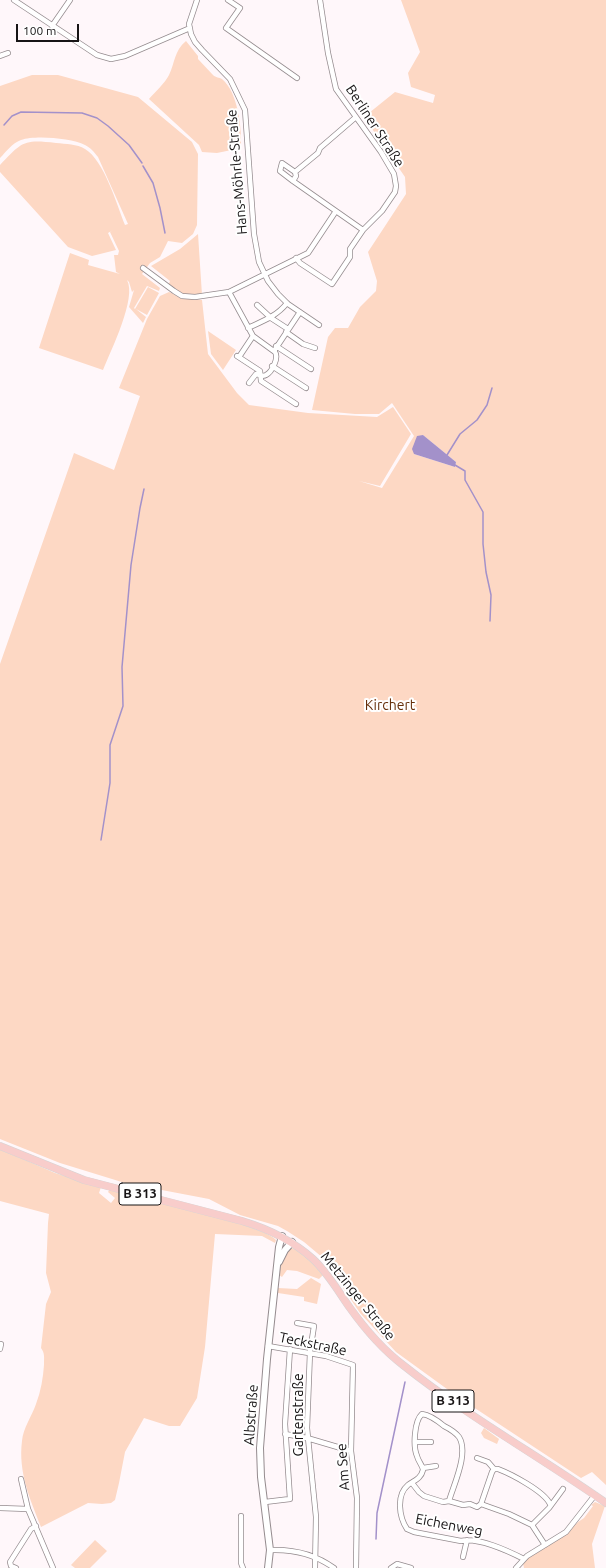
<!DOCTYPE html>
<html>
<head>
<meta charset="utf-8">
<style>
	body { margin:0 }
	#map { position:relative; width:606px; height:1568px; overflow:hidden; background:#fff7fa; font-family:Ubuntu,sans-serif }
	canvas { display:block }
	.scale { position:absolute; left:16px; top:24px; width:63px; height:18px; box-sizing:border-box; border:2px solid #171415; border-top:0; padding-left:5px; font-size:12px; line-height:14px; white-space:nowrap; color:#171415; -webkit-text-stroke:3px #fff; paint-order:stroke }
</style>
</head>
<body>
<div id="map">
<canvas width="606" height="1568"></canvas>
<div class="scale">100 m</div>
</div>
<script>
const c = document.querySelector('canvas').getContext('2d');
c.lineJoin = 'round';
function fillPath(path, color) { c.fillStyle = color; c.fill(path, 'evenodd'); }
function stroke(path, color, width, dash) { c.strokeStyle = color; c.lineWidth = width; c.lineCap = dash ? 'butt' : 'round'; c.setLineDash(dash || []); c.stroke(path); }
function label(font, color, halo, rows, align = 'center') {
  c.font = font + ' Ubuntu,sans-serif'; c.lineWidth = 4; c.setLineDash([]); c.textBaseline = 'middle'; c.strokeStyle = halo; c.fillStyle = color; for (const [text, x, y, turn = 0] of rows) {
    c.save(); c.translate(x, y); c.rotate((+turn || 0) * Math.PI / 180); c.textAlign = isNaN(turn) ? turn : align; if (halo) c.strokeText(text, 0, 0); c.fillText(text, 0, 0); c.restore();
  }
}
const green = new Path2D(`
	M401,0H606V1485L592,1472L581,1478L458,1397L396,1352L360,1313L335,1276V1268L304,1242L287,1231L278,1226L240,1215L209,1199L125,1183L60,1163L0,1139V664L74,453L114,470L140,396L119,388L147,319L160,296L169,292L181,297L202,300L208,354L237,393L249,405L308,413L377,417L393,407L411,434L380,486L359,481L382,488L414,436L392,403L379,414H355L312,410L328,337L335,328H348L360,307L376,291L377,281L368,252L406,194L405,177L364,117L395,92L433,103L435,95L411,87L408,73L420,52ZM423,435L456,462L455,467L414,454Z
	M186,41L198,56V59C203,64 208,70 213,75C216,78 219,77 222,79C238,92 242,129 241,148L217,153L202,152L199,145L149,99C155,92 165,83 169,75C175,63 174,51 186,41Z
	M32,75H58L138,97L192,142L198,154L197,225L193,234L182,243L168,241L160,257L150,263L142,274L160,288L159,291L147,286L134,308L135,309L148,287L159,293L147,315L136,309L146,317L143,323L129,307L134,290L132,292L129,282L127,280C137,298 111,350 103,370L39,348L70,253L89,260L88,265L120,274L116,272L114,255H118L119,251L110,232L113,230L108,233L116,250L92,256L68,247L0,172V165C22,142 23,139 56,143C66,144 77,144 85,149C104,160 117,205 125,225L128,224L98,157C94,152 91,148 85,145C71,138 35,135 21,140C12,143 6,152 0,158V86Z
	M198,234L202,295L183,294L168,286L170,281L151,266L180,249Z
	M208,331L236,350L223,370L211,354Z
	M0,1149L55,1173L101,1187L99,1193L111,1203L115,1198L108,1192L110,1189C135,1195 265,1225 276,1240L275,1243L262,1236L215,1234L205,1347L197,1398L180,1426H169L144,1418L125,1452L119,1483L115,1500L111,1503L102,1504L88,1503L41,1527C30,1499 18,1472 22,1441C23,1428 32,1416 36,1404C41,1391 43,1378 44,1365C44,1358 45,1353 41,1348L46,1304L51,1292L46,1273L48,1223L49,1214L0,1201Z
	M290,1248C303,1249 315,1266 323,1275L319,1279L297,1271L287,1270L282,1277L279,1275C281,1264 282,1256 290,1248Z
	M311,1278L321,1284L317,1304L304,1301V1297L278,1293V1288L297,1289Z
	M484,1428L499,1439L497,1444L484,1438L481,1433Z
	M595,1502L605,1506L592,1544L595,1568H524L523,1563L528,1558L562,1537L578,1522L584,1518L593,1506L591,1505Z
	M95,1540L107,1551L90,1568H75L71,1565Z`);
const water = new Path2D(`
	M423,435L456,462L455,467L414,454L412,449L417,436Z`);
const stream = new Path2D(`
	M4,125L12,116L21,112L82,113L97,118L108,126L129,145L142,163
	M143,166L153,183L160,208L165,233
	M447,455L460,434L477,420L487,405L492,388
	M455,465L465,471V480L483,512V544L486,572L491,595L490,621
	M101,840L110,783V745L123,706L122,667L131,565L140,508L144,489
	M376,1539L377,1513L405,1382`);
const street = new Path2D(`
	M14,0L97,55L111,59L125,56L190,28
	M197,0L189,24L191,34L195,42L202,50L230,79L245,110L254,234L259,262L268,281L278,294L288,304L319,325
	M228,0L240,8L226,28L297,78
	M52,26L70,0
	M0,56L8,53
	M282,163L295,172L296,176L293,181L280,171Z
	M295,172L318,153L320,148L356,117
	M293,181L363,230
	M296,258L300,263L332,284L350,257V249L363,230L382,211L395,192L396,186L394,174L381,152L336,89L328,53L320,0
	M143,268L174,291L182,296L195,297L229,292L308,253L336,211
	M229,292L253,336L275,352C279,358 272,372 266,375C263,377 259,375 256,374L249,383
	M257,305L271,318L288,329
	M248,328C263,321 277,316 287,303
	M286,332L303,344L315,348
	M276,346L311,369
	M274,351L300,312
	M237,356L260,371L261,381L296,404
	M239,357L253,336
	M272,366L306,388
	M297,1323L314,1326L310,1352L307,1428L316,1517L315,1568
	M268,1346L326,1356L353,1365L351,1451L357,1498L356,1568
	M0,1349L1,1344
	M285,1434L307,1438L351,1451
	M415,1442H431
	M477,1458L488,1462L494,1469
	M423,1468L436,1466
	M21,1479L28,1509L53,1568
	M412,1483L419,1492L424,1496L443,1502L449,1501L463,1505L470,1504L477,1507L481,1504L509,1514L532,1525L545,1545
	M449,1501C454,1484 469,1453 459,1437C455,1432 450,1429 444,1426C438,1421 430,1415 422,1414C414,1421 413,1447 417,1456C418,1461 423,1466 423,1470C421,1479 413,1481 408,1485C396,1495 399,1517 407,1529L414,1532L461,1541C479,1537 508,1551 524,1559
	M265,1502L290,1499L285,1424L290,1349
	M481,1504L492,1472L494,1469H498C511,1474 544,1491 550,1504
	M0,1508L28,1509
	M241,1516V1563L243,1568
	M532,1525L549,1508L563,1489
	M270,1550C293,1549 315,1554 334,1568
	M463,1557L467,1540
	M16,1568L11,1566L10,1562L31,1529L36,1526
	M391,1568L397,1564L411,1568
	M516,1568L527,1556L566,1532L595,1495`);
const secondary = new Path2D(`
	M279,1262L285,1250L292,1242
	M268,1568L270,1550L261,1477L260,1448L267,1359L279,1247L282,1236`);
const primary = new Path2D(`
	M0,1146L84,1180L242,1221C269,1229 292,1240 313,1259C328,1273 338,1291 350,1308C365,1329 382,1349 403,1365C467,1416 539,1456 606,1503`);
const shields = [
	[140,1194,42],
	[453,1401,42]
];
const shieldNames = [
	["B 313",140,1194],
	["B 313",453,1401]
];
const streetNames = [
	["Berliner Straße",375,126,57],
	["Hans-Möhrle-Straße",237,172,-95],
	["Metzinger Straße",358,1296,51],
	["Teckstraße",313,1344,12],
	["Albstraße",251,1415,-86],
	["Gartenstraße",298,1415,-90],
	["Am See",343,1467,-94],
	["Eichenweg",449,1525,11]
];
const parkNames = [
	["Kirchert",390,705]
];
fillPath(green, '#fdd8c4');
fillPath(water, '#a391ca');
stroke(stream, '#a391ca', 1.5);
stroke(street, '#958c8f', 6);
stroke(secondary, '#958c8f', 8);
stroke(primary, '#d5d5d5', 8);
stroke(street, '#fff', 4.5);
stroke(secondary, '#fff', 6);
stroke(primary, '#f8cdcb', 7);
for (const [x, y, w] of shields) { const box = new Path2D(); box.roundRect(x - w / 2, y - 11, w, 22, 3); c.fillStyle = '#fff'; c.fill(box); stroke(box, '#171415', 1); }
label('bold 13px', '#171415', null, shieldNames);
label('14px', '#171415', '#fff', streetNames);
label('14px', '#662f0a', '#fff', parkNames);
</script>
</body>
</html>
